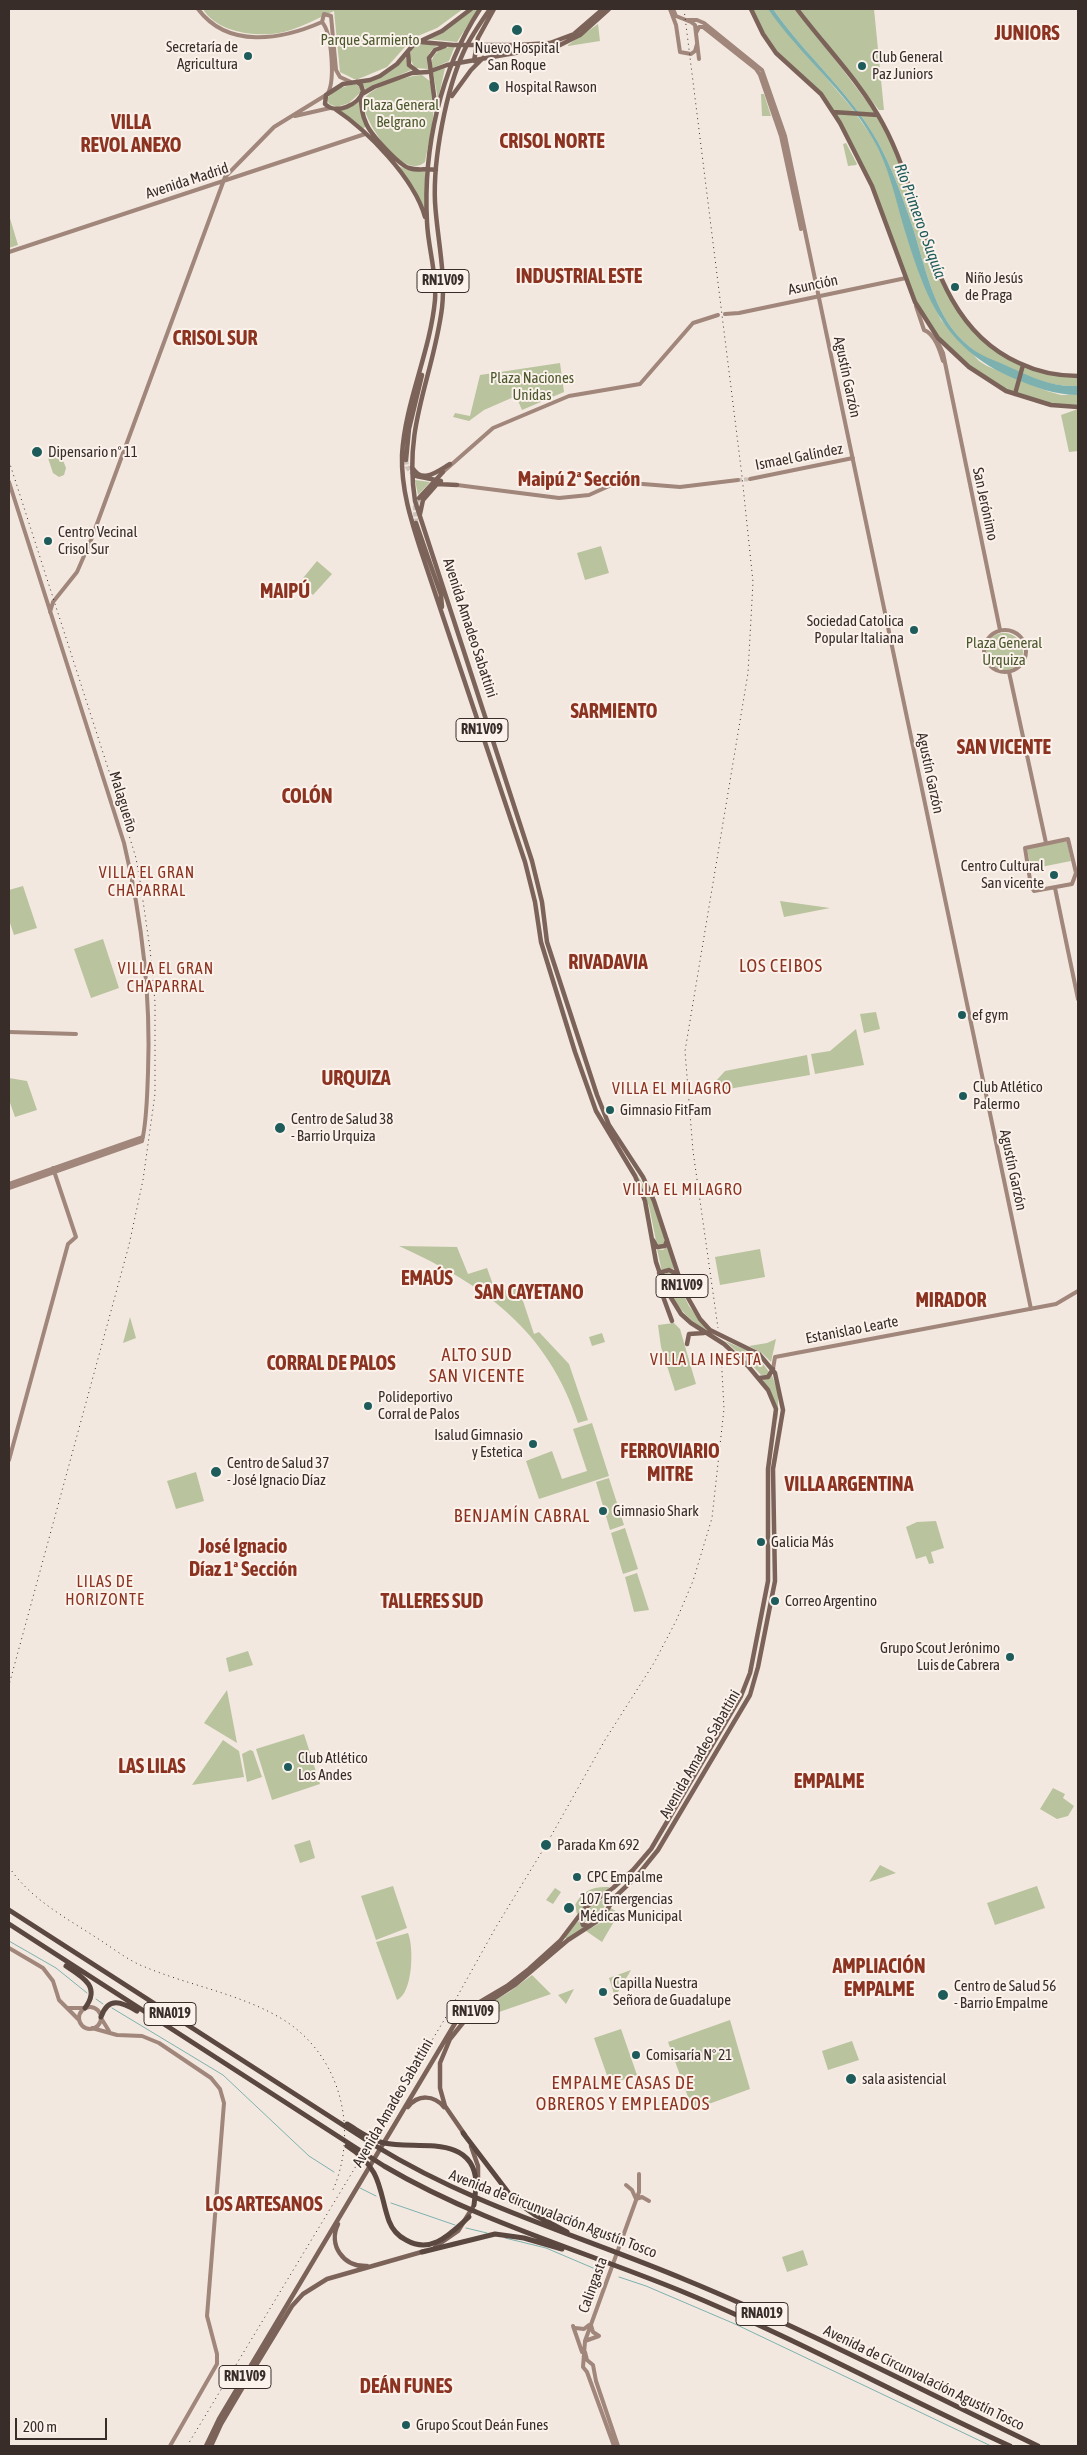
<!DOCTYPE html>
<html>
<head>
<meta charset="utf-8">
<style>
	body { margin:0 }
	#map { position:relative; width:1087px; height:2455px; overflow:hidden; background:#f3e8df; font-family:"Asap Condensed",sans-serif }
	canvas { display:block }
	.frame { position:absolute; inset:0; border:10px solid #392d2a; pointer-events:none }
	.scale { position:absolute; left:15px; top:2418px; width:92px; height:22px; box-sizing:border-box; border:2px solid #392d2a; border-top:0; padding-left:6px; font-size:15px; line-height:18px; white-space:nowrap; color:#392d2a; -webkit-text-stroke:4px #fbf2eb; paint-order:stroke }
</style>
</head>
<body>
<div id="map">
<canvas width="1087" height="2455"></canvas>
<div class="frame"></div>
<div class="scale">200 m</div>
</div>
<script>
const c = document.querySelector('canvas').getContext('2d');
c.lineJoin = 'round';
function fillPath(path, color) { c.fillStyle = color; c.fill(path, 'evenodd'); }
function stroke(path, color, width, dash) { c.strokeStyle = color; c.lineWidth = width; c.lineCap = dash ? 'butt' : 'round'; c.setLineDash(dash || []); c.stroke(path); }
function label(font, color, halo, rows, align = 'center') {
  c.font = font + ' "Asap Condensed",sans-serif'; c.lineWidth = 4; c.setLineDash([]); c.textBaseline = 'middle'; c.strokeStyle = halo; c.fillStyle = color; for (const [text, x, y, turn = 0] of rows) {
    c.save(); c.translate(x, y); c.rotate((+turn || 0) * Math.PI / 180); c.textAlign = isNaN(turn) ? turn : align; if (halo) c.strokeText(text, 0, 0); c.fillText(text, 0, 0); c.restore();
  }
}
const green = new Path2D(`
	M203,9H463L437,28L413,38L387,67L356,80L340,72L334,11C318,18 300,28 284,32C258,38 217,33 203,9Z
	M472,9H478L457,42L426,39Z
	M751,9H768L851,107L873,138L884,160L898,200L904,226L921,278L941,320L979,361L987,366L1047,391L1061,395H1078V407H1064L1006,391L951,352L920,311L867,174L821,94L776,53Z
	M773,9H797L883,123L953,303C980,351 1025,371 1078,376V386C1053,387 1032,379 1010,368C996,362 981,357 970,347C932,317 925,262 910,219C901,193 891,166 878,142C850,92 805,55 773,9Z
	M799,9H874L884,110H879Z
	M598,24L600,41L568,46V45Z
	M421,43L437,46C427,52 427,58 428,69L415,68L410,59L411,48Z
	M455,46L449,61L431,69C431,52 440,48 455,46Z
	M405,57L411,70L366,90L362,83L368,82Z
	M445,68L438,100L433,72Z
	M422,75L431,82C437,114 431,131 425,162C403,182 363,121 363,101C369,87 406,76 422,75Z
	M355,84L360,87L361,92L349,103L337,107L329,104L327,99C333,90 344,86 355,84Z
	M761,94H764L771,116H762Z
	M360,100L366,126L362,130L338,110Z
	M846,143L857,164L856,165L848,166L843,144Z
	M396,165L411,171L425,169V211L414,187Z
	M9,215L18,245L9,248Z
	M560,363L564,392L522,410L516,396L484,410L469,421L453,417L455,413L470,416L480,375Z
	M1078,409V451L1069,452L1061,415Z
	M59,450L66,468L64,475L59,477L53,473L47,455Z
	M415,480L430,482L418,495Z
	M601,546L609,573L585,580L577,553Z
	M317,561L332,574L313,595L299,583Z
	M985 652a19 19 0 1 1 38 0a19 19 0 1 1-38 0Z
	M1067,841L1071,861L1031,869L1027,848Z
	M23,886L37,928L14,935L9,920V890Z
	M780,901L830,908L784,917Z
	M103,939L119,988L91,998L74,949Z
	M876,1012L880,1029L864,1033L860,1014Z
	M856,1029L864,1065L815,1074L811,1054L830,1051Z
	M807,1055L810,1075L705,1093L725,1071Z
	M9,1078L27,1081L37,1110L15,1117L9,1100Z
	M631,1165C642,1182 669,1225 664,1245H659L656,1241L649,1206Z
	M399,1246L457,1247L468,1274L487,1268L496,1293L518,1286L534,1334L539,1332L569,1364L588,1420L578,1423C548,1331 485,1285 399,1246Z
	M668,1246L674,1269L667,1268L662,1272L657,1249L663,1250Z
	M760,1249L765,1277L720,1285L715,1257Z
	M667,1272L673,1273L689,1306L708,1331C685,1319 672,1301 664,1277Z
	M130,1317L136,1338L123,1343Z
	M674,1323L680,1329L696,1384L675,1391L661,1347L658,1325Z
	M602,1333L605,1342L592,1346L589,1337Z
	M776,1339L771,1362L762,1353L749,1346L767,1343Z
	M725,1341L751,1352L745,1359Z
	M751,1356H757L769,1372L767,1375H761L750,1363Z
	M772,1375L778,1393V1421L776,1404L763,1380Z
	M592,1423L609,1476L539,1499L526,1461L552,1451L562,1479L587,1471L573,1429Z
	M196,1472L204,1501L176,1509L167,1481Z
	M609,1478L624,1525L610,1530L596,1482Z
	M936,1521L944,1548L931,1552L934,1563L929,1564L926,1556L916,1559L906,1527L917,1522Z
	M625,1528L638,1569L623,1574L611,1533Z
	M637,1573L649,1610L634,1612L625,1577Z
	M248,1651L253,1665L229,1672L226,1658Z
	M227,1690L237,1743L204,1723Z
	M304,1734L320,1784L272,1800L256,1749Z
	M223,1740L239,1751L244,1777L192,1785Z
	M250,1750L253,1751L262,1777L247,1782L242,1754Z
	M1053,1788L1065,1794L1063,1798L1074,1806L1068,1816L1057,1819L1040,1809Z
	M310,1840L315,1858L300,1863L294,1845Z
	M880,1865L896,1873L869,1882Z
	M393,1886L407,1928L376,1940L361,1896Z
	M1037,1886L1045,1908L995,1925L987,1903Z
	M609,1887V1888L577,1914L575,1905C582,1891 593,1886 609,1887Z
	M555,1888L561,1892L553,1904L546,1900Z
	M611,1894L601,1913L589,1923L585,1922L583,1919L589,1908Z
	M609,1907L619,1913L602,1942L586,1931L600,1923Z
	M578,1921L584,1928L567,1939L564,1937Z
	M408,1933C414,1947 413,1993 397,2000L376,1942Z
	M631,1970L615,1997L609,1978Z
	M532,1975L551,1994L479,2019L475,2015V2012L509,1992Z
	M574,1989L566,2004L558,1995Z
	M730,2020L750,2089L695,2109L692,2108L668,2042Z
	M621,2029L637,2075L610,2084L594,2038Z
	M852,2041L859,2060L828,2070L822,2051Z
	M803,2250L808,2265L787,2272L782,2257Z`);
const water = new Path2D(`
	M768,9H773C805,55 850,92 878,142C891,166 901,193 910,219C925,262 932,317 970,347C981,356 994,360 1007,366C1031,377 1051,387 1078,386V395C1054,395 1035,387 1013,378C943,348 925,296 904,228C895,197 889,167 873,139C845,90 800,55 768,9Z`);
const stream = new Path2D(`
	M9,1941L56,1968L87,1993
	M96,1999L103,2004
	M112,2008L223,2075L309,2156L334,2172
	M360,2188L376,2196
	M391,2203L455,2225
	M466,2228L487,2233
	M505,2238L546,2248L600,2271
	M619,2277L646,2286L735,2324L991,2446`);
const secondaryTunnel = new Path2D(`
	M738,480L750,479`);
const primaryTunnel = new Path2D(`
	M406,460L407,467L413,474
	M416,523L415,507L419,498`);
const secondary = new Path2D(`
	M198,9C228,49 281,40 322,22
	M670,9L676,25L680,52L691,54L695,51L697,44
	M673,9L676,16L691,22L695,25L699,59
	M687,20H697L704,23L762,70L785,136L1031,1309
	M322,22L324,14L331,16L336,70L340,77L351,82
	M322,22C332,33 335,80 328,93
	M696,33L699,27H703L756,69L760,75L781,136L801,229
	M295,116L330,108
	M9,252L365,134
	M916,306L924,330C935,334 940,351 943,361
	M725,314L739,313L906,278
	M936,338L943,353L1000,630
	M443,472L493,428L569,396L640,384L693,323L718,315
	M750,479L853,458
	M9,482L124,843C142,919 151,995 148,1073C147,1095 147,1120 142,1141L9,1188
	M457,485L559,498L589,495L618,482L680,487L738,480
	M50,612L53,602L77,572L91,540L225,177L274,127L326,95
	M984 651a21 21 0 1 1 42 0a21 21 0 1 1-42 0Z
	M1009,672L1046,843
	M1068,839L1076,873L1072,884L1034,891L1031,886L1025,848Z
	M1055,888L1078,999
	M9,1032L76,1034
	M9,1184L143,1137
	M773,1369L775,1357L1056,1304L1078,1291
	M9,1460L68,1244L76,1237L53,1168
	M9,1948L43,1968L53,1981L59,2000L79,2020
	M79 2018a11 11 0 1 1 22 0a11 11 0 1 1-22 0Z
	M68,2008H84
	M101,2018L109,2031
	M92,2028L117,2035L142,2036L159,2043L211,2078L220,2089L224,2103L207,2316L217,2354V2364L170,2446
	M626,2185L632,2190L636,2199
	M636,2199L642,2197L649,2201
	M591,2325L593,2332L599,2336
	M573,2326L582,2352
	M575,2328L584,2329L589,2325
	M585,2341L599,2336
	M585,2352L587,2360L593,2365L596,2381L618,2446
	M587,2372L583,2367L585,2341L639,2192V2174
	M587,2372L614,2446`);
const primary = new Path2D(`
	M751,9L763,34L776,53L821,94L840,123L872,186L915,302L938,338L969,367L1006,391L1051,405L1078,407
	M797,9C824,45 862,84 883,124C927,204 927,322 1019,363C1038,372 1058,376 1078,376
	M421,42L453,45H519L550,43L574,34L603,9
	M408,52L409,65L418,72
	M474,61L478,38L494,9
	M357,82L361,85L363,91C359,105 336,115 325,104L326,95L343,84L370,80L380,76L397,64L414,44L442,31L471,9
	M362,94L374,87L412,73L428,72L447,65L560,45L580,35L609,9
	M361,96C361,106 362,115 366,123C370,134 399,165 409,168C418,171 427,168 436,170
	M452,96L471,70L483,58
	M335,109C368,131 414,178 425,217
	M436,111L429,58L435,50L445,46
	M833,112L878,115
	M1015,394L1023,365
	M406,460L409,429L422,375
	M412,467C422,485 438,471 450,464
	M416,476L441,481
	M419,498L443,472
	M420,514L423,500L437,484L457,485
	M416,523L441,595L442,607
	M653,1240L657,1247L665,1246L667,1240
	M659,1273L669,1270L677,1274
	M660,1280L661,1291L672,1321
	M687,1344L689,1334L704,1333
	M748,1366L749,1355L757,1353
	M759,1378L768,1377L773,1369
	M580,1916L583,1925L590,1926
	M408,2107C418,2094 434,2095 444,2107
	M465,2135L445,2106L440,2088V2063L450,2039L470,2014L516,1984L568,1940L602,1918L615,1897L637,1876L658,1850L750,1695L758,1667L775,1581L773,1469L783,1410L775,1373L759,1354L710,1330L700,1319L683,1289L654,1201L643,1177L609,1125L597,1095L547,942L542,902L532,861L415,501C403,426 433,378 442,308C446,273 437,237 435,202C433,159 446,90 464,51C471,36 481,22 490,9
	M471,2146L478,2166V2187
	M338,2224C328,2245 343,2267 367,2266
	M435,2247L458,2231L473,2207
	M206,2446L219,2419L457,2020L468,2009L507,1986L529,1969L560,1941L585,1908L613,1888L633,1870L651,1849L741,1696L750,1673L768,1581V1469L776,1409L768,1390L748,1366L724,1344L691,1323L681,1314L665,1288L656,1262L645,1201L635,1176L596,1111L575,1052L541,942L535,902L525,862L421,551C411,520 401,489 402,455C405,402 430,353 435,300C437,273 428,248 427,222C423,149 440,70 480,9
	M211,2446L221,2424L250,2375L292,2306L303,2294L327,2279L425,2251`);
const highway = new Path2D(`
	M9,1910L374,2145C475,2207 579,2235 686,2280C805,2329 921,2390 1038,2446
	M9,1924L384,2166C477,2221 581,2250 681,2291C793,2337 900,2396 1010,2446
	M66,1966C83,1977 101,1987 85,2008
	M101,2017C108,1996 122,2002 137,2011
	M347,2124C359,2131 370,2140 384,2143C415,2150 473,2133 476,2182C476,2189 475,2197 474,2205
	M463,2133L514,2200L535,2215L567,2232
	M347,2146C358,2153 368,2162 374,2173C382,2188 383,2205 389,2221C392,2229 398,2236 406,2240C432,2255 451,2233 469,2217
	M422,2252L495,2234L524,2238L562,2249`);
const rail = new Path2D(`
	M684,9L742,476L753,582L748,673L685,1051L693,1151L718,1328
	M9,461L116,793L136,858L141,887L150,949L155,1002V1094L143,1180L129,1245L9,1685
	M9,1867C30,1899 68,1919 100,1940C114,1949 129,1961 145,1967C188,1985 236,1993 277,2016C339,2050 360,2127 333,2190
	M187,2446L443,2022L496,1927L546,1845L605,1740L654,1663L676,1621L693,1581L712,1518L724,1409L721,1352`);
const markers = [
	[517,30,6,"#1e5c5c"],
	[248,56,5,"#1e5c5c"],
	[862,66,5,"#1e5c5c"],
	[494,87,6,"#1e5c5c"],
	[955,287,5,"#1e5c5c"],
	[37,452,6,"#1e5c5c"],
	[48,541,5,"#1e5c5c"],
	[914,630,5,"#1e5c5c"],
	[1054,875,5,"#1e5c5c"],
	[962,1015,5,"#1e5c5c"],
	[963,1096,5,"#1e5c5c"],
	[610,1110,5,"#1e5c5c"],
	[280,1128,6,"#1e5c5c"],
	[368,1406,5,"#1e5c5c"],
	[533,1444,5,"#1e5c5c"],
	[216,1472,6,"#1e5c5c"],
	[603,1511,5,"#1e5c5c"],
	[761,1542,5,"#1e5c5c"],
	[775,1601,5,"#1e5c5c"],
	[1010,1657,5,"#1e5c5c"],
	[288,1767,5,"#1e5c5c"],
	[546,1845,6,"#1e5c5c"],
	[577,1877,5,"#1e5c5c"],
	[569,1908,6,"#1e5c5c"],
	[603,1992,5,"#1e5c5c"],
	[943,1995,6,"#1e5c5c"],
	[636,2055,5,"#1e5c5c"],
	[851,2079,6,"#1e5c5c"],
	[406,2425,5,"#1e5c5c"]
];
const shields = [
	[443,281,52],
	[482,730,52],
	[682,1286,52],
	[473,2012,52],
	[170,2014,52],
	[762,2314,52],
	[245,2377,52]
];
const shieldNames = [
	["RN1V09",443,281],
	["RN1V09",482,730],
	["RN1V09",682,1286],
	["RN1V09",473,2012],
	["RNA019",170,2014],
	["RNA019",762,2314],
	["RN1V09",245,2377]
];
const parkNames = [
	["Parque Sarmiento",370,40],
	["Plaza General",401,105],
	["Belgrano",401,122],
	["Plaza Naciones",532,378],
	["Unidas",532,395],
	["Plaza General",1004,643],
	["Urquiza",1004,660]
];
const poiNames = [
	["Secretaría de",238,47,"right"],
	["Agricultura",238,64,"right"],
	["Nuevo Hospital",517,48,"center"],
	["San Roque",517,65,"center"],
	["Club General",872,57],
	["Paz Juniors",872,74],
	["Hospital Rawson",505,87],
	["Niño Jesús",965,278],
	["de Praga",965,295],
	["Dipensario n° 11",48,452],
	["Centro Vecinal",58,532],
	["Crisol Sur",58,549],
	["Sociedad Catolica",904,621,"right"],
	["Popular Italiana",904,638,"right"],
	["Centro Cultural",1044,866,"right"],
	["San vicente",1044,883,"right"],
	["ef gym",972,1015],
	["Club Atlético",973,1087],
	["Palermo",973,1104],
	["Gimnasio FitFam",620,1110],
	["Centro de Salud 38",291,1119],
	["- Barrio Urquiza",291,1136],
	["Polideportivo",378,1397],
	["Corral de Palos",378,1414],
	["Isalud Gimnasio",523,1435,"right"],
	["y Estetica",523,1452,"right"],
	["Centro de Salud 37",227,1463],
	["- José Ignacio Díaz",227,1480],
	["Gimnasio Shark",613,1511],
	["Galicia Más",771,1542],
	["Correo Argentino",785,1601],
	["Grupo Scout Jerónimo",1000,1648,"right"],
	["Luis de Cabrera",1000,1665,"right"],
	["Club Atlético",298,1758],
	["Los Andes",298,1775],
	["Parada Km 692",557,1845],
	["CPC Empalme",587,1877],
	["107 Emergencias",580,1899],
	["Médicas Municipal",580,1916],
	["Capilla Nuestra",613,1983],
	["Señora de Guadalupe",613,2000],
	["Centro de Salud 56",954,1986],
	["- Barrio Empalme",954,2003],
	["Comisaría N° 21",646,2055],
	["sala asistencial",862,2079],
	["Grupo Scout Deán Funes",416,2425]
];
const streetNames = [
	["Avenida Madrid",187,181,-18],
	["Asunción",813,285,-12],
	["Agustín Garzón",847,377,78],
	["Ismael Galíndez",799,457,-11],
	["San Jerónimo",985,504,78],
	["Avenida Amadeo Sabattini",470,628,72],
	["Agustín Garzón",930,773,78],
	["Malagueño",123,802,73],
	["Agustín Garzón",1013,1170,78],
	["Estanislao Learte",852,1330,-11],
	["Avenida Amadeo Sabattini",700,1754,-60],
	["Avenida Amadeo Sabattini",393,2103,-60],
	["Avenida de Circunvalación Agustín Tosco",553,2214,21],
	["Calingasta",593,2285,-70],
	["Avenida de Circunvalación Agustín Tosco",924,2378,26]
];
const waterNames = [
	["Río Primero o Suquía",920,221,70]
];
const neighbourhoodNames = [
	["VILLA EL GRAN",147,873],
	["CHAPARRAL",147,891],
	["VILLA EL GRAN",166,969],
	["CHAPARRAL",166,987],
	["VILLA EL MILAGRO",672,1089],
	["VILLA EL MILAGRO",683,1190],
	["VILLA LA INESITA",706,1360],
	["LILAS DE",105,1582],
	["HORIZONTE",105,1600]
];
const quarterNames = [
	["LOS CEIBOS",781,966],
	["ALTO SUD",477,1355],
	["SAN VICENTE",477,1376],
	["BENJAMÍN CABRAL",522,1516],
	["EMPALME CASAS DE",623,2083],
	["OBREROS Y EMPLEADOS",623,2104]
];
const districtNames = [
	["JUNIORS",1027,34],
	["VILLA",131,123],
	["REVOL ANEXO",131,146],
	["CRISOL NORTE",552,142],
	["INDUSTRIAL ESTE",579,277],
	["CRISOL SUR",215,339],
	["Maipú 2ª Sección",579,480],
	["MAIPÚ",285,592],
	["SARMIENTO",614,712],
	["SAN VICENTE",1004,748],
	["COLÓN",307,797],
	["RIVADAVIA",608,963],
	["URQUIZA",356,1079],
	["EMAÚS",427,1279],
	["SAN CAYETANO",529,1293],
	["MIRADOR",951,1301],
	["CORRAL DE PALOS",331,1364],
	["FERROVIARIO",670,1452],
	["MITRE",670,1475],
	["VILLA ARGENTINA",849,1485],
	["José Ignacio",243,1547],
	["Díaz 1ª Sección",243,1570],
	["TALLERES SUD",432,1602],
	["LAS LILAS",152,1767],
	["EMPALME",829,1782],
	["AMPLIACIÓN",879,1967],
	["EMPALME",879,1990],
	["LOS ARTESANOS",264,2205],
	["DEÁN FUNES",406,2387]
];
fillPath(green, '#b9c39e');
fillPath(water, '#7db1b0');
stroke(stream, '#7db1b0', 1);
stroke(secondaryTunnel, '#cec3bb', 4, [4, 2]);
stroke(primaryTunnel, '#cec3bb', 4.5, [4.5, 2]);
stroke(secondary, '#a0867b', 4);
stroke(primary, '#7c635a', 4.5);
stroke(highway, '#5a4740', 5);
stroke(rail, '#392d2a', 1, [1, 4]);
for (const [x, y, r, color] of markers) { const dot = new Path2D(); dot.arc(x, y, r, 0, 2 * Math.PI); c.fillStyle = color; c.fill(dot); stroke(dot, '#fbf2eb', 2); }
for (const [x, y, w] of shields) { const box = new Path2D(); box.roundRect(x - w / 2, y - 11.5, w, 23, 4); c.fillStyle = '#fbf2eb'; c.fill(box); stroke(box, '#392d2a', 1); }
label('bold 14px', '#392d2a', null, shieldNames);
label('15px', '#4c582d', '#fbf2eb', parkNames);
label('15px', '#392d2a', '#fbf2eb', poiNames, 'left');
label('15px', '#392d2a', '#fbf2eb', streetNames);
label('italic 16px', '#1e5c5c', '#fbf2eb', waterNames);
c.letterSpacing = '1px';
label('16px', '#8b3220', '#fbf2eb', neighbourhoodNames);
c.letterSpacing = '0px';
c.letterSpacing = '1px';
label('18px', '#8b3220', '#fbf2eb', quarterNames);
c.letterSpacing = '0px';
label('bold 20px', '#8b3220', '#fbf2eb', districtNames);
</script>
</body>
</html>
